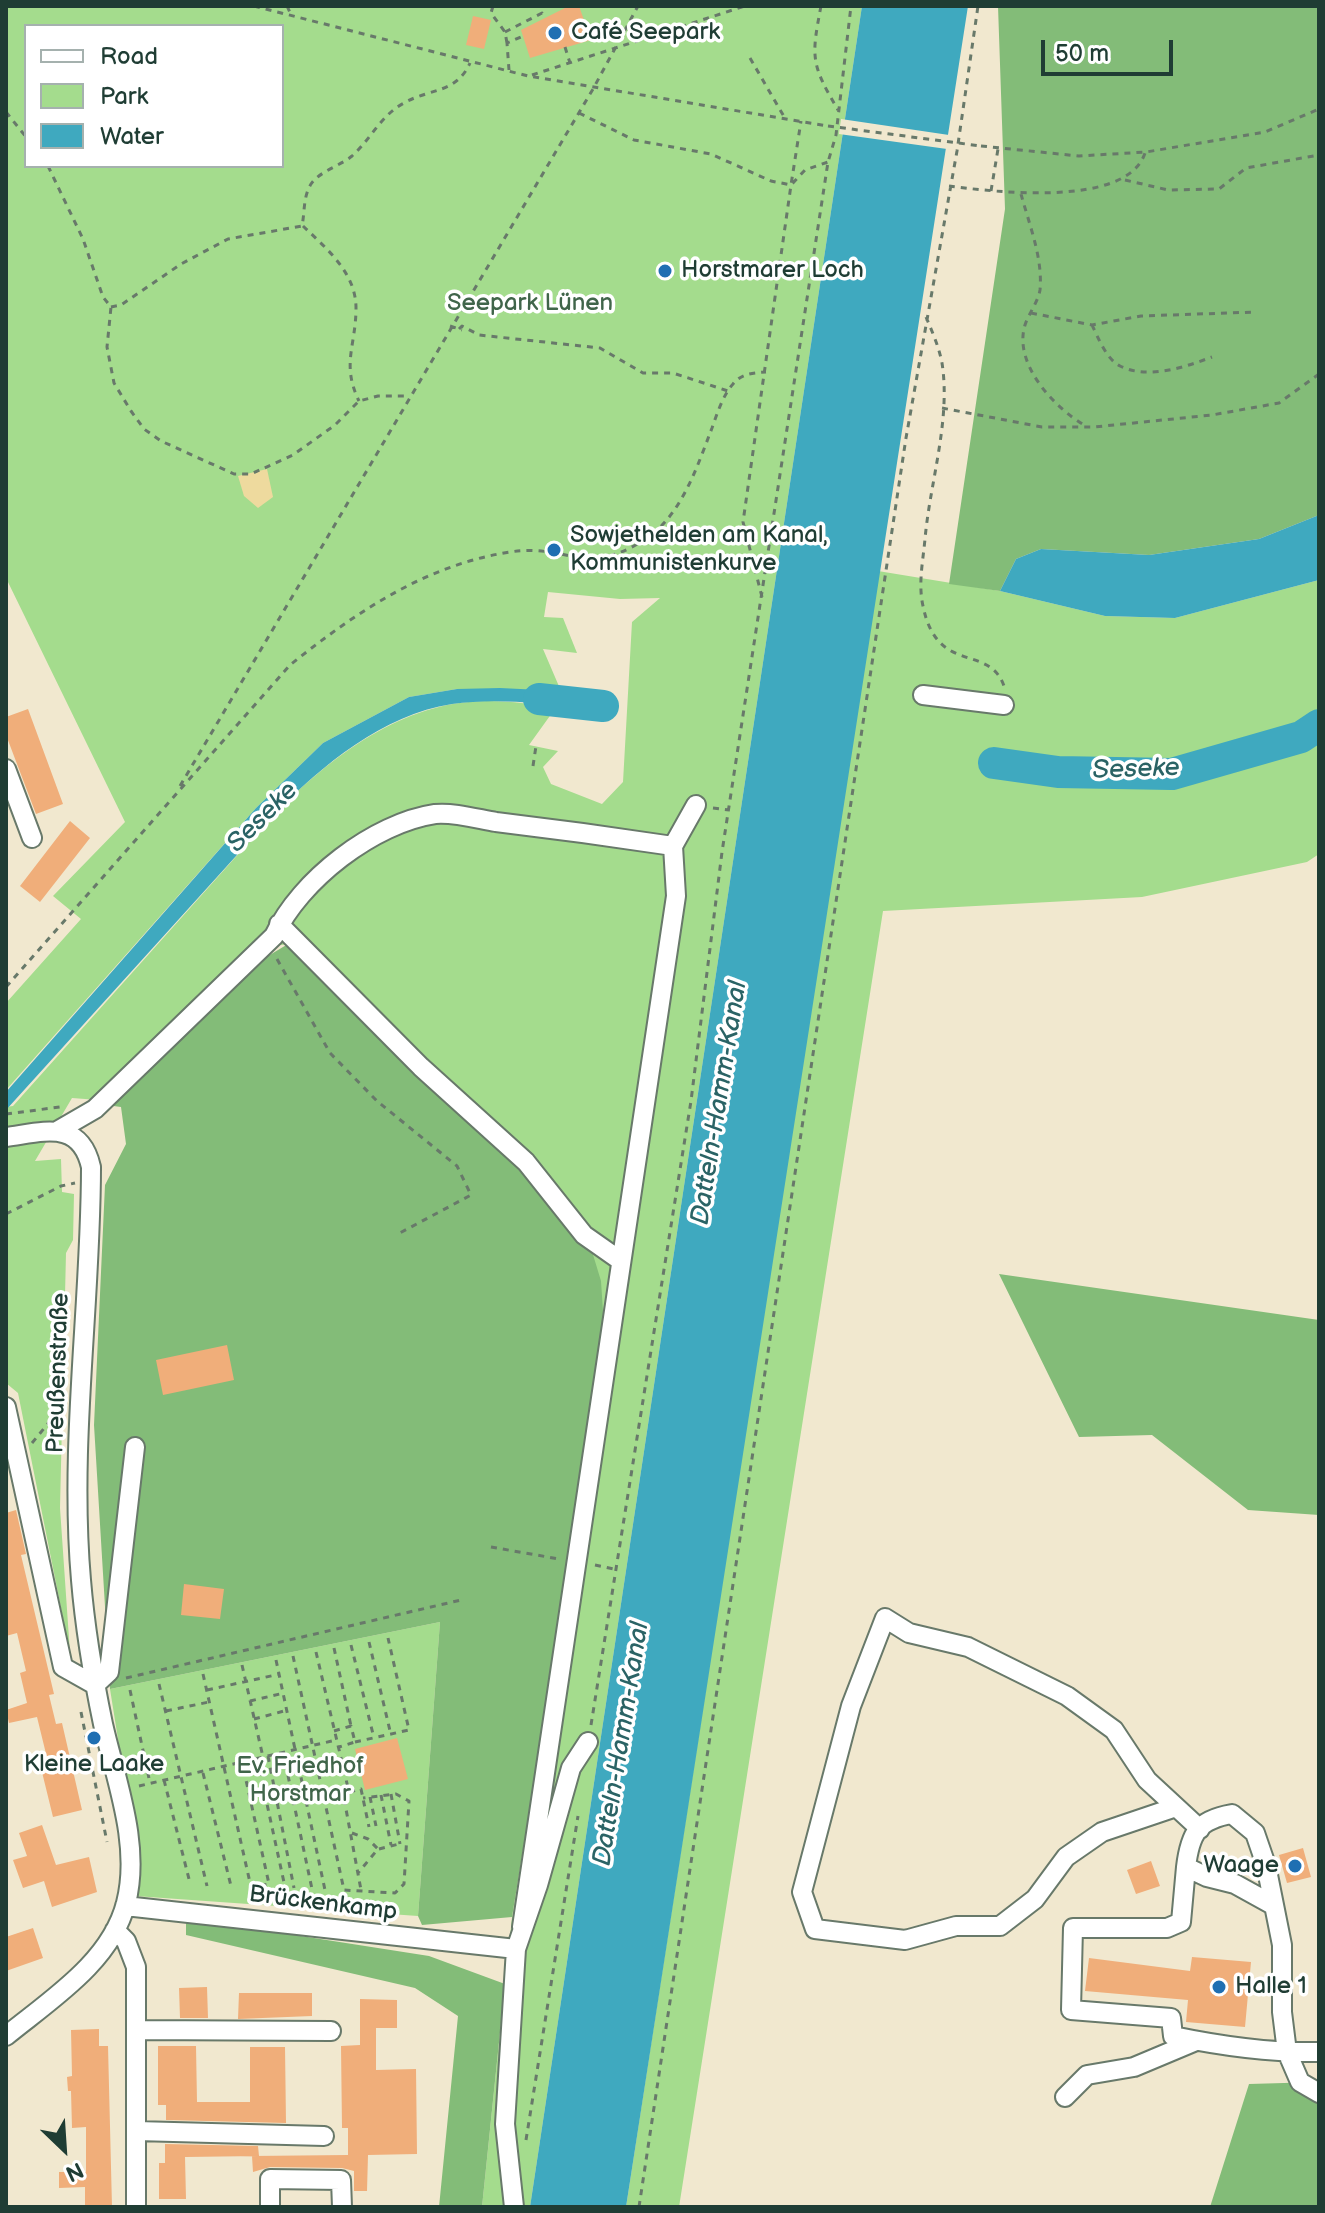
<!DOCTYPE html>
<html>
<head>
<meta charset="utf-8">
<style>
	body { margin:0 }
	#map { position:relative; width:1325px; height:2213px; overflow:hidden; background:#f1e8cf; font-family:"Balsamiq Sans",sans-serif }
	canvas { display:block }
	.frame { position:absolute; inset:0; border:8px solid #1f3d34; pointer-events:none }
	.legend { position:absolute; left:24px; top:24px; width:260px; height:144px; box-sizing:border-box; background:#fff; border:2px solid #a5b1ae; margin:0; padding:10px 14px; list-style:none; font-size:24px; color:#1f3d34 }
	.legend li { display:flex; align-items:center; gap:16px; height:40px }
	.legend b { width:40px; border:2px solid #a5b1ae }
	.north { position:absolute; left:24px; top:2109px; width:80px; height:80px; -webkit-text-stroke:6px #fff; paint-order:stroke; rotate:155deg; font-size:22px; font-weight:700; line-height:32px; text-align:center; color:#1f3d34 }
	.north::after { content:''; display:block; margin:auto; width:28px; height:36px; background:#1f3d34; clip-path:polygon(50% 0,100% 100%,50% 72%,0 100%) }
	.scale { position:absolute; left:1041px; top:40px; width:132px; height:36px; box-sizing:border-box; border:4px solid #1f3d34; border-top:0; padding-left:10px; font-size:24px; line-height:28px; white-space:nowrap; color:#1f3d34; -webkit-text-stroke:6px #fff; paint-order:stroke }
</style>
</head>
<body>
<div id="map">
<canvas width="1325" height="2213"></canvas>
<div class="frame"></div>
<ul class="legend">
<li><b style="height:10px;background:#fff"></b>Road</li>
<li><b style="height:22px;background:#a4dc8d"></b>Park</li>
<li><b style="height:22px;background:#3fa9bf"></b>Water</li>
</ul>
<div class="north">N</div>
<div class="scale">50 m</div>
</div>
<script>
const c = document.querySelector('canvas').getContext('2d');
c.lineJoin = 'round';
function fillPath(path, color) { c.fillStyle = color; c.fill(path, 'evenodd'); }
function stroke(path, color, width, dash) { c.strokeStyle = color; c.lineWidth = width; c.lineCap = dash ? 'butt' : 'round'; c.setLineDash(dash || []); c.stroke(path); }
function label(font, color, halo, rows, align = 'center') {
  c.font = font + ' "Balsamiq Sans",sans-serif'; c.lineWidth = 7; c.setLineDash([]); c.textBaseline = 'middle'; c.strokeStyle = halo; c.fillStyle = color; for (const [text, x, y, turn = 0] of rows) {
    c.save(); c.translate(x, y); c.rotate((+turn || 0) * Math.PI / 180); c.textAlign = isNaN(turn) ? turn : align; if (halo) c.strokeText(text, 0, 0); c.fillText(text, 0, 0); c.restore();
  }
}
const green = new Path2D(`
	M6,6H862L530,2207H482L512,1917L569,1569L518,1169L288,944L281,945L270,932L98,1100L72,1098L35,1161L61,1159L62,1192L74,1194L73,1240L66,1253L60,1508L70,1653L18,1393L6,1383V1107L13,1106L275,813C332,756 404,700 489,701C512,701 535,705 557,706L529,745L558,751L543,767L551,784L602,804L623,782L632,622L660,598L620,599L548,592L544,617L563,618L577,653L543,649L561,691L457,689L409,697L323,743L256,808L6,1090V1003L81,919L53,896L125,822L6,578ZM26,26H282V166H26Z
	M878,571L1000,591L1105,616L1175,618L1319,580V854L1307,862L1142,897L883,911L679,2207H626Z
	M440,1622L418,1916L135,1896L136,1852L110,1689Z`);
const forest = new Path2D(`
	M998,6H1319V515L1259,539L1149,555L1041,549L1016,559L1000,591L949,584L1005,209Z
	M288,944L518,1169L591,1248L601,1281L604,1326L569,1569L512,1917L422,1925L418,1916L440,1622L110,1689L94,1425L105,1185L126,1144L121,1107L106,1105L258,962Z
	M999,1274L1319,1320V1515L1248,1510L1152,1435L1079,1437Z
	M186,1918L429,1956L505,1984L482,2207H439L458,2016L415,1988L186,1935Z
	M1319,2082V2207H1210L1249,2084Z`);
const sand = new Path2D(`
	M267,469L273,497L258,508L244,496L238,476Z`);
const water = new Path2D(`
	M862,6H968L626,2207H530Z
	M1319,515V580L1175,618L1105,616L1000,591L1016,559L1041,549L1149,555L1259,539Z
	M500,688L561,691L565,697L582,699L581,707C539,703 493,698 452,704C382,715 323,765 275,813L6,1110V1092L256,808L323,743L409,697L457,689Z`);
const pier = new Path2D(`
	M841,119L949,135L947,149L839,134Z`);
const river = new Path2D(`
	M539,699L603,706
	M994,763L1058,772L1172,774L1301,737L1319,725`);
const building = new Path2D(`
	M569,6H579L591,40L530,58L521,30Z
	M473,16L491,20L484,49L466,45Z
	M28,709L63,804L36,814L6,735V717Z
	M70,821L90,838L40,902L20,886Z
	M227,1345L234,1380L163,1395L156,1360Z
	M16,1510L26,1554L21,1555L54,1694L49,1695L56,1724L62,1723L82,1810L53,1817L41,1768L49,1766L37,1717L9,1723L6,1710L27,1703L20,1673L26,1671L17,1633L6,1636V1513Z
	M184,1584L224,1589L220,1619L181,1615Z
	M397,1738L408,1779L365,1790L355,1749Z
	M42,1825L56,1865L89,1857L97,1892L52,1907L44,1881L23,1888L13,1860L27,1856L19,1833Z
	M1303,1848L1311,1877L1287,1883L1279,1855Z
	M1151,1861L1160,1886L1136,1894L1127,1870Z
	M33,1928L43,1958L6,1971V1937Z
	M1192,1957L1251,1962L1245,2027L1186,2022L1188,2000L1085,1991L1089,1958L1190,1971Z
	M207,1987L208,2018H180L179,1988Z
	M239,1993H312V2016L238,2019Z
	M360,1999L397,2000V2028H376V2070L416,2069L417,2154L368,2155L367,2191H354V2171L342,2168L270,2167L253,2172L252,2156L348,2155V2128H342L341,2046L360,2045Z
	M99,2029V2046H108L112,2207H85V2187L59,2188V2172H86V2127L72,2128L71,2091H68L67,2077L72,2076L71,2030Z
	M158,2046H196L197,2102H250V2047H285L286,2123L166,2120V2105H158Z
	M165,2144L258,2146L259,2156L185,2157L186,2199H159V2163H165Z`);
const path = new Path2D(`
	M254,6L528,76L828,126
	M287,6L292,17
	M493,6L491,13L505,32L507,43
	M821,6C811,58 811,64 838,110
	M505,32L542,13L544,18
	M565,47L570,63
	M750,58L786,120
	M509,70L507,43L523,36
	M532,75L745,6
	M6,112L26,137
	M579,113L634,140L711,154L771,181L791,185L801,121
	M981,146L1079,156L1146,152L1265,132L1319,109
	M48,166L83,239L103,297L111,307L107,347L114,383L131,411L144,429L161,441L234,474H251L293,455L335,425L359,401L378,396H409
	M1125,180L1168,190L1219,189L1246,168L1319,155
	M949,186C995,192 1127,208 1145,153
	M991,191L998,149
	M1021,194C1029,224 1043,258 1040,290C1038,302 1029,313 1025,325C1013,364 1054,407 1084,425
	M303,226C327,249 356,273 356,308C356,346 341,364 359,401
	M111,307L121,305L181,264L228,239L302,226C305,211 303,197 311,184C320,171 340,166 352,156C371,139 381,115 404,103C430,88 456,94 470,63
	M1031,313L1092,325L1141,316L1256,312
	M926,317C932,331 939,347 942,363C951,420 930,482 925,539C923,561 918,584 923,606C937,676 989,643 1004,686
	M1092,325C1098,337 1106,359 1120,366C1148,380 1185,367 1212,357
	M450,326L462,330
	M459,329L462,326L479,335L600,348L643,373H673L728,391
	M942,408L1042,427H1094L1212,415L1279,403L1319,374
	M762,597L743,522L791,185L805,170L828,162
	M533,766L536,746
	M180,786L593,89L638,6
	M713,808L729,810
	M277,959L330,1053L377,1101L457,1166L471,1195L396,1235
	M6,987L290,665C355,613 425,565 510,552C567,543 585,578 644,540C681,517 697,467 712,428C717,414 723,395 733,384C742,373 753,373 766,372
	M6,1114L60,1107
	M6,1214L61,1186L75,1183
	M32,1443L60,1409
	M491,1547L559,1559
	M595,1565L614,1569
	M369,1642L391,1735
	M351,1645L374,1738
	M334,1648L351,1726
	M316,1652L349,1792L361,1789L369,1827
	M293,1656L344,1890L395,1893L404,1884L409,1801L396,1794L363,1798
	M276,1660L325,1890
	M242,1665L263,1757
	M203,1674L251,1887L269,1884L242,1762
	M126,1678L461,1600
	M159,1684L207,1886
	M130,1690L150,1783
	M207,1690L280,1674
	M250,1701L284,1693
	M166,1711L209,1702
	M81,1712L107,1842
	M254,1719L288,1710
	M591,1725L691,1101L722,852L828,162L836,135L851,6
	M334,1731L351,1726L355,1742L339,1747
	M355,1742L409,1730L388,1638
	M283,1752L312,1889
	M268,1756L294,1888
	M257,1758L285,1887
	M203,1773L231,1886
	M164,1780L190,1883
	M139,1786L336,1740
	M349,1792L343,1793L361,1890
	M391,1794L400,1844
	M381,1795L391,1845
	M370,1797L376,1826
	M352,1833L368,1839L378,1849L358,1873
	M379,1849L399,1844
	M526,2140L578,1816
	M639,2207L906,438L957,151L978,6`);
const minor = new Path2D(`
	M923,695L1004,705
	M6,769L32,838
	M279,924L421,1067L526,1162L584,1235L621,1261
	M57,1131L95,1109L274,936C300,880 374,823 435,814C454,812 478,819 496,822C555,829 614,837 673,846L696,805
	M6,1137C44,1132 80,1119 91,1167C91,1304 69,1443 81,1580C85,1628 93,1676 103,1724C116,1781 141,1845 126,1903C111,1962 50,2000 6,2036
	M6,1407L63,1667L95,1685L109,1672L135,1447
	M1176,1807L1102,1832L1066,1857L1035,1899L1000,1926H956L905,1940L815,1929L802,1892L851,1706L885,1618L909,1633L968,1647L1067,1696L1114,1730L1147,1780L1200,1829
	M1186,1867L1181,1922L1167,1928H1073L1071,2010L1171,2018L1173,2036C1221,2046 1270,2053 1319,2052
	M1273,1905L1235,1884L1207,1877L1186,1867C1190,1834 1197,1820 1232,1814L1255,1833L1266,1865L1282,1945V2012L1287,2052L1300,2082L1319,2093
	M125,1906L516,1949
	M522,1927L676,896L673,846
	M115,1930L126,1941L136,1967V2207
	M136,2030L331,2031
	M1065,2097L1087,2075L1134,2067L1196,2041
	M136,2131L324,2136
	M270,2207V2179L341,2180L342,2207
	M514,2207L505,2124L516,1949L538,1885L571,1768L588,1742`);
const pathBridge = new Path2D(`
	M828,126L981,146`);
const markers = [
	[555,33,8,"#1f6fb2"],
	[665,271,8,"#1f6fb2"],
	[554,550,8,"#1f6fb2"],
	[94,1738,8,"#1f6fb2"],
	[1295,1866,8,"#1f6fb2"],
	[1219,1987,8,"#1f6fb2"]
];
const poiNames = [
	["Café Seepark",571,33],
	["Horstmarer Loch",681,271],
	["Sowjethelden am Kanal,",570,536],
	["Kommunistenkurve",570,564],
	["Kleine Laake",94,1765,"center"],
	["Waage",1279,1866,"right"],
	["Halle 1",1235,1987]
];
const parkNames = [
	["Seepark Lünen",530,304],
	["Ev. Friedhof",300,1767],
	["Horstmar",300,1795]
];
const streetNames = [
	["Preußenstraße",59,1373,-88],
	["Brückenkamp",323,1904,7]
];
const waterNames = [
	["Seseke",1136,770,-2],
	["Seseke",263,818,-45],
	["Datteln-Hamm-Kanal",720,1103,-81],
	["Datteln-Hamm-Kanal",622,1744,-81]
];
fillPath(green, '#a4dc8d');
fillPath(forest, '#83bc78');
fillPath(sand, '#eeda9e');
fillPath(water, '#3fa9bf');
fillPath(pier, '#f1e8cf');
stroke(river, '#3fa9bf', 32);
fillPath(building, '#f0ae7a');
stroke(minor, '#68796a', 22);
stroke(path, '#68796a', 3, [6, 6]);
stroke(minor, '#fff', 18);
stroke(pathBridge, '#68796a', 3, [6, 6]);
for (const [x, y, r, color] of markers) { const dot = new Path2D(); dot.arc(x, y, r, 0, 2 * Math.PI); c.fillStyle = color; c.fill(dot); stroke(dot, '#fff', 3); }
label('24px', '#1f3d34', '#fff', poiNames, 'left');
label('24px', '#40654a', '#fff', parkNames);
label('24px', '#1f3d34', '#fff', streetNames);
label('italic 26px', '#2a6365', '#fff', waterNames);
</script>
</body>
</html>
